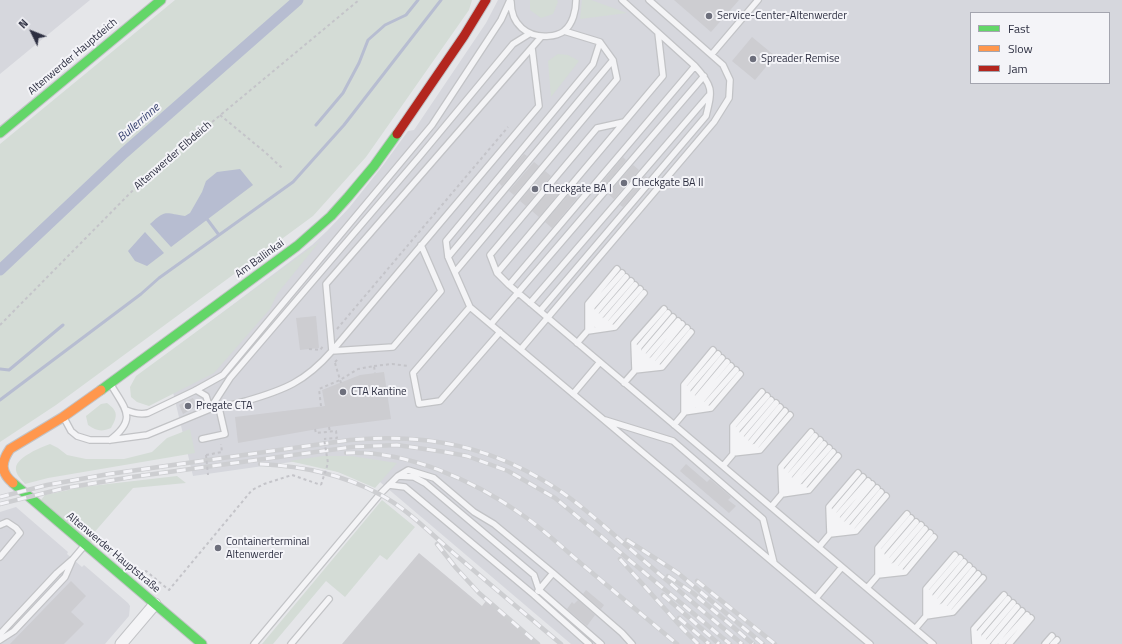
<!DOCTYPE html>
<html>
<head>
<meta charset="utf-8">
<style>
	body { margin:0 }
	#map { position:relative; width:1122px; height:644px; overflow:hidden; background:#e5e6e9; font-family:"Titillium Web",sans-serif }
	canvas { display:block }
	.legend { position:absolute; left:970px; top:12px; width:140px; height:72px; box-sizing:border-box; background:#f4f4f8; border:1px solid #a4a5af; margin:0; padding:5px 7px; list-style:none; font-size:12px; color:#2d2f41 }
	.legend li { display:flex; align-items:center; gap:8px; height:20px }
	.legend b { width:20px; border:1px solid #a4a5af }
	.north { position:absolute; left:12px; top:12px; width:40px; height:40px; -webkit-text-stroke:3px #f4f4f8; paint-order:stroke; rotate:313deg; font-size:11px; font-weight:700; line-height:16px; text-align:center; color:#2d2f41 }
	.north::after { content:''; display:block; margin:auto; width:14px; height:18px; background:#2d2f41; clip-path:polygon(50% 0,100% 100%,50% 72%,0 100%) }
</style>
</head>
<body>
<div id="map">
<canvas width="1122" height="644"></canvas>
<ul class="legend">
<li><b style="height:5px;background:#63d668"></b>Fast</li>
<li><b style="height:5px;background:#ff974d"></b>Slow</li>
<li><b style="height:5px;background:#b3261e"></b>Jam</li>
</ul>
<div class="north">N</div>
</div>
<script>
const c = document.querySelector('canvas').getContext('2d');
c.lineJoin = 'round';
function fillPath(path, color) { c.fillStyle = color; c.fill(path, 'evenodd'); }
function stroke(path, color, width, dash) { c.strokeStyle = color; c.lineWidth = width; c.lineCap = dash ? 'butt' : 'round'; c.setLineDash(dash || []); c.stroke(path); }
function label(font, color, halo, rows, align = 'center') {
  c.font = font + ' "Titillium Web",sans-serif'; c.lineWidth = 4; c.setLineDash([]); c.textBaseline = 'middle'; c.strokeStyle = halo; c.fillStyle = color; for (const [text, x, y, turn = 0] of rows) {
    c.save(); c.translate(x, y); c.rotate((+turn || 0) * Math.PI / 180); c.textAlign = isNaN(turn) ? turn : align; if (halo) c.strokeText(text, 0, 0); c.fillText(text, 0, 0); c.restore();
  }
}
const built = new Path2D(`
	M0,0H90L0,74Z
	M498,0H1122V644H571L380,482L355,478L305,460L193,476L173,392L158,361L312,245L327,231L349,208L384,164L408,131L414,130L486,23ZM971,13H1109V83H971Z
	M16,507L68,552L67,554L82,567L84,565L128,603L130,606L129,616L105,644H0V512Z`);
const green = new Path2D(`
	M175,0H472L469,10L366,157L313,216L56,405L0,442V144Z
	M530,0H557L558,2L553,14L541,18L530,10Z
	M582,0H591L627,13L580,19Z
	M558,54L568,55L579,61L551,97L548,61Z
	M320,241L277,294L270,309L214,373L149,406L137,402L131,397L130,387L136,376Z
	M107,403C118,411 118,416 111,428C102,432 96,431 88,425L86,416L101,404Z
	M190,429L195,453L48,478L25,484C21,479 15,474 16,467C18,457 41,447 50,444L58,448L67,455L86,459H124L152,452L167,438Z
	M323,456H351L397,463L375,488L338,472L289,461Z
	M177,476L186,483L133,488L92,535L95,538L91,543L41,500L45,495L82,487Z
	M382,500L415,527L387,560L380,555L345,597L326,581L273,644H262Z`);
const water = new Path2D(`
	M240,169L253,185L171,247L150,224C166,209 165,213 185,216L190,213L202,192L206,181L217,172Z
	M145,232L164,253L147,266L135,261L128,251Z`);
const stream = new Path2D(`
	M316,125L343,93L359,63L368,40L385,25L406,15L418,0
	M207,219L219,235
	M0,369L9,370L63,325
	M0,400L141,294L159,278L293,182L344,125L441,0`);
const canal = new Path2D(`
	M0,270L124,153L298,0`);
const building = new Path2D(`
	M674,0H739L711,32Z
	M752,37L775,56L755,80L732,61Z
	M524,154L527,156L502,186L499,183Z
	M623,157L626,160L602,189L599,186Z
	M534,162L539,166L514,195L509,191Z
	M633,165L639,170L614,199L608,194Z
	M545,171L551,176L526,206L520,201Z
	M645,176L648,178L623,207L620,205Z
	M557,182L564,187L539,217L532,211Z
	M570,193L577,198L552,228L545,222Z
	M316,316L319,348L300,350L296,318Z
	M384,372L391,419L329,427L238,443L235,417L325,406L322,390L360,375Z
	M193,398L197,406L183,414L179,405Z
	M686,464L707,482L710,479L731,497L728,500L736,506L729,513L680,471Z
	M419,553L482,606L486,601L537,644H342Z
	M71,581L86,596L71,612L84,624L64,644H10Z
	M586,590L604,605L601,609L583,594Z
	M578,600L595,615L587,626L567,609L572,602L574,604Z`);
const path = new Path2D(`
	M220,115L266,153L282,168
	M0,325L147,176L359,0
	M337,329L508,127
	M309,349L320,350L324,345
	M335,362L339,358
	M335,363L341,383
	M374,366L392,364L409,366
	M321,406L319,389L340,380L358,369L374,366L375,373
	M329,427L330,432
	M315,429L316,433L336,431L337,438L324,439
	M206,455L222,452L221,444
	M140,575L146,571L169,590L252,490L264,484L292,475L321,485`);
const lane = new Path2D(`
	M622,0L695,66L509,285L933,644
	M511,2C511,24 527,38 549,36C553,36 561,34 564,31C573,24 576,10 576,0
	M600,42L593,64L446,241L448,257L470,307L870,644
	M712,54L758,0
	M421,245L441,291L393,347L332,351L326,284L541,37
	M448,257L613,60
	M455,272L617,79L613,60L600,42L564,31
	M497,273L663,76L658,33
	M509,285L497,273L490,255L597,128L624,122
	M530,303L710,94
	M470,307L413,373L419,404L440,401L500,332
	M540,311L706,116C712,91 714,87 695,66
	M591,317L592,307L622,273
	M591,323L597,311L626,277
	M491,324L704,76
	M597,325L606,319L635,285
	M602,326L610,323L640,289
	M588,331V304L617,269
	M588,331L615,327L644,293
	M577,343L631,281
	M521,349L714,122L729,98L730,80L723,65L649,0
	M637,356L639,347L668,313
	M638,363L644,351L673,317
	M644,365L653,359L682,324
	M649,366L657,363L687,328
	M635,370L634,343L664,309
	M635,370L662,367L691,332
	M110,383C124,408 139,418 110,440
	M624,383L678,321
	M196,390L206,396L210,409
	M573,394L600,362
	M687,398L688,389L718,354
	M688,404L693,393L722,358
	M691,407L702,400L731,366
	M698,407L706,404L736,370
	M210,409L230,378L420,156L513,44L529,34
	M126,410C133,413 140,415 148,413L196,390L223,375L432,125L501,20L510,0
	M684,412V385L713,350
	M684,412L711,408L740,374
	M64,418L71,431L77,436L90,440H110L147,435L210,409C222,408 234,404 246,401C284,390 305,382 332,351L539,106L532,48
	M605,420L673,441L763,519L774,563
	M674,425L727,362
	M202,439L225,434L219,408
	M736,439L737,430L767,396
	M737,446L742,434L771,400
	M740,449L751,442L780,407
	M747,449L756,446L785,411
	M733,453L760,450L790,415
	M733,453V426L762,392
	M723,466L776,403
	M398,476L408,470L434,478L474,512L494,524L553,573L622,633L632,644
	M784,480L786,471L815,436
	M389,485L405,487L534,595L589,644
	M785,486L790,475L820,440
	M789,489L799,482L829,448
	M793,490L804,486L833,452
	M782,494L781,467L811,432
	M782,494L809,490L838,456
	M771,507L824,444
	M832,520L834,511L863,477
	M0,525L7,522L16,528L20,533L0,557
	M833,527L838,515L868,481
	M838,529L847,523L877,488
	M841,530L852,527L881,492
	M830,534L829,507L858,473
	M830,534L856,531L886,496
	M819,547L872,484
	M881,561L882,552L911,518
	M882,568L887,556L916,522
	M887,570L896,564L925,529
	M892,571L900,568L930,533
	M878,575V548L907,514
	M878,575L905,572L934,537
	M867,588L921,525
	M538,591L553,573
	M816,598L842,567
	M929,602L930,593L960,558
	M930,608L935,597L964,562
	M940,611L949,608L978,574
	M933,612L944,605L973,570
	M926,616V589L955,555
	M926,616L953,612L983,578
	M915,629L969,566
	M0,634L57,573L73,559L84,546
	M0,640L14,631L65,577L72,561
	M254,644L380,494L398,476L414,477L425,483L534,575L539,590L601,644
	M291,644L329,599
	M975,644L974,629L1004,595
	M977,644L979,633L1008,599
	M981,644L984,637L1013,603
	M986,644L1017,607
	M994,644L1022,611
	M1001,644L1027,615
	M1009,644L1031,618
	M1045,644L1052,636
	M1053,644L1057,640`);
const street = new Path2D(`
	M121,644L155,604`);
const fast = new Path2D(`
	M0,133L161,0
	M101,390L297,246L331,216L348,197L374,166L397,134
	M13,483L202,644`);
const slow = new Path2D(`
	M13,483C0,472 1,462 10,449L63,417L101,390`);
const jam = new Path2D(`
	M397,134L464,36L486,0`);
const rail = new Path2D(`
	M346,453C406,450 473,480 521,514C543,529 563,548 584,566C615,592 646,618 677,644
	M260,464C302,466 342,474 379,494C406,508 428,531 450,550C487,582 524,613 561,644
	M0,497L47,485L109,474L350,440C430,433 496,447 563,493C586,509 607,529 628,547C666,580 704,612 742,644
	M0,504L65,488L132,477L352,447L397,445L445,452L467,456L508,471L555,498L730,644
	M627,540L678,573L763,644
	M437,544L456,568L479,593L538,644
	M620,559L683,629L698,644
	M668,576L693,593L753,644
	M697,581L775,644
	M663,595L719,644
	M679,618L709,644`);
const pathBridge = new Path2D(`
	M206,455L208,475
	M321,485L328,463L324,439`);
const markers = [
	[709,16,4,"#6d6f7c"],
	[753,59,4,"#6d6f7c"],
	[624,183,4,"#6d6f7c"],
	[535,189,4,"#6d6f7c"],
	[343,392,4,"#6d6f7c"],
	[188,406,4,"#6d6f7c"],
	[218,548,4,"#6d6f7c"]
];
const poiNames = [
	["Service-Center-Altenwerder",717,16],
	["Spreader Remise",761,59],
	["Checkgate BA II",632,183],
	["Checkgate BA I",543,189],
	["CTA Kantine",351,392],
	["Pregate CTA",196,406],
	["Containerterminal",226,542],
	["Altenwerder",226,555]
];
const streetNames = [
	["Altenwerder Hauptdeich",73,57,-40],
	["Altenwerder Elbdeich",173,156,-41],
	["Am Ballinkai",260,259,-36],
	["Altenwerder Hauptstraße",113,553,40]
];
const waterNames = [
	["Bullerrinne",139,123,-41]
];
fillPath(built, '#d6d7dd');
fillPath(green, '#d4dcd6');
fillPath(water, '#b7bdd1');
stroke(stream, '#b7bdd1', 3);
stroke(canal, '#b7bdd1', 11);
fillPath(building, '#cdcdd1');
stroke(lane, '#c2c3c6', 8);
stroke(street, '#c2c3c6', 13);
stroke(fast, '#c2c3c6', 11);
stroke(slow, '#c2c3c6', 11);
stroke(jam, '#c2c3c6', 11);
stroke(path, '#c4c4c9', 2, [3, 3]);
stroke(lane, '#f4f4f6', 5.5);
stroke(street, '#f4f4f6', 11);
stroke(fast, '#63d668', 9);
stroke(slow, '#ff974d', 9);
stroke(jam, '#b3261e', 9);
stroke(rail, '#cdced1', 4.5);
stroke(rail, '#f4f4f8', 3, [9]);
stroke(pathBridge, '#c4c4c9', 2, [3, 3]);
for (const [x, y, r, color] of markers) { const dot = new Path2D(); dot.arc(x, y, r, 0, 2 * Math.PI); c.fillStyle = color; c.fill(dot); stroke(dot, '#f4f4f8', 1.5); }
label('11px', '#2d2f41', '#f4f4f8', poiNames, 'left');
label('11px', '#2d2f41', '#f4f4f8', streetNames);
label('italic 12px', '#3b4572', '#f4f4f8', waterNames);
</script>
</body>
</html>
